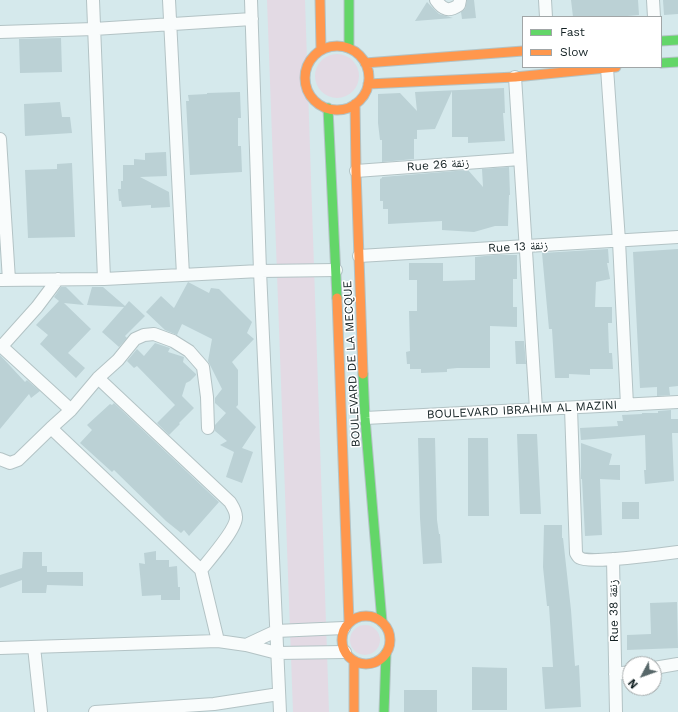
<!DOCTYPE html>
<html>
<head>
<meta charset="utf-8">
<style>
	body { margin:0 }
	#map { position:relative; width:678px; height:712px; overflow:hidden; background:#d5e9ec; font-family:"Work Sans",sans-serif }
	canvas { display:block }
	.legend { position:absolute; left:522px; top:16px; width:140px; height:52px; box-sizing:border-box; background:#fff; border:1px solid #a1a6a7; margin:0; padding:5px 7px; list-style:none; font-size:12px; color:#132123 }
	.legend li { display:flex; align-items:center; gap:8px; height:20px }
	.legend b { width:20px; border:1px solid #a1a6a7 }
	.north { position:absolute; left:622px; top:656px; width:40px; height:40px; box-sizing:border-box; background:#fff; border:1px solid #a1a6a7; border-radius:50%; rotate:229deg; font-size:11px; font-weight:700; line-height:16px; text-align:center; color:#132123 }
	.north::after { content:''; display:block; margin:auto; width:14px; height:18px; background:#576769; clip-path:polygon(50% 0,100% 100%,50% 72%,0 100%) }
</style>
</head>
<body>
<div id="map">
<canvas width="678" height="712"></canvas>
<ul class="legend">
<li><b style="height:5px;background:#63d668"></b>Fast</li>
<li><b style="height:5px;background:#ff974d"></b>Slow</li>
</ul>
<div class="north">N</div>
</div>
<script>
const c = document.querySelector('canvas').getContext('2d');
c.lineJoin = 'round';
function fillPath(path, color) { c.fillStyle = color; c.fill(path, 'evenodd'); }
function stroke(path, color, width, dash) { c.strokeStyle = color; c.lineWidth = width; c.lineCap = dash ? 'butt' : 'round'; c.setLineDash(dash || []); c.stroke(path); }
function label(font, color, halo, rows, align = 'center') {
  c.font = font + ' "Work Sans","Noto Naskh Arabic",sans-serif'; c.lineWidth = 3; c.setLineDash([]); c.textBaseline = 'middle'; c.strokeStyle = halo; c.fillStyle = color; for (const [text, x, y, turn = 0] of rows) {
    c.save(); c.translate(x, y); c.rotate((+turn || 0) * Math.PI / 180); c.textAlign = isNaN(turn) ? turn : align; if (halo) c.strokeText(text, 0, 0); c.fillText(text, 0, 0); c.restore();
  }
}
const green = new Path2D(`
	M267,0H305L329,712H293Z
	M315 76a22 22 0 1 1 44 0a22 22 0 1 1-44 0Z
	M350 640a15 15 0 1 1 30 0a15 15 0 1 1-30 0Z`);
const building = new Path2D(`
	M467,0H474L476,18L462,19L461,12L465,9Z
	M571,0H638L639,15L616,17H573Z
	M663,0H678V14L664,15Z
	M427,2L439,14L453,18L415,21Z
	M61,38L62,72L20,73L19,39Z
	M504,88L505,113H503L505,141L468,143V137H452V91L435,129L417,130V139H414V159L382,162V140H380L378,123V94L400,93L417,111L415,92Z
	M240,92L241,118H238V146H241L242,172L190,175L186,101H189L188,95L207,94V93Z
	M60,102L62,117H70L72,133L25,136L24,104Z
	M166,152L167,176L140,177L169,192L170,207L151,208V205L122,207L121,201H119L118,189H121V181H123V165H134V159L145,160V153Z
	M72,163L75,237L28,238L25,170L57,169V164Z
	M509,167L510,195H509L508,226H495L474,232L442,230V221L388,224V209H383V201H380V179L382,178V177L468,170L483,187L482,169Z
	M608,249L609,263H607L610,279L596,282L595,307H612V323H608L609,353H612L613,369H590V375L569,374V378H555L552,329H549L542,253Z
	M678,249V386L669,387L670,395L657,396V387L640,388L633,252Z
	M495,255H517V279H513V307H517V327L490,326V368H457L447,369V372L421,373V369H410V364H407L406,352L410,351L409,311H417V280H409V263H443V281L475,280V257Z
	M188,282L209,293L211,288L219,289L252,322L247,333L254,339L232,362L238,370V405L236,407L256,427L242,448L253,452L242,483L226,477L234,452L220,445L227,441L215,431V425L226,413L215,403V398L222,389L208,361L212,339L182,324L177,335L165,330L146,312L161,296L174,308Z
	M61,287H66L84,305L64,303L91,329L68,353L85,368L76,378L40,344L48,335L36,325L59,301L54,297Z
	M92,287H103L125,306L129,301L145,316L125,336L127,338L119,347L102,332L124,307L87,305Z
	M515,341H524L526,364H516Z
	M155,343L170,348L168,352L184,357L183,362L196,374V375L190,381L186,383L182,396L194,408L179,423L180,424L169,435L157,423L175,405L137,366L134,368L127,361L137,349L144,356Z
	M0,355L25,382L27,380L40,391L31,398L29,394L0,429Z
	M114,403L219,502L189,536L184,530L181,533L166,521L114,470L112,472L80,443L92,430L87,425L110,404L112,405Z
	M671,410V419H678V433H672L674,481L645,484L644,470H646L645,435L581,440L580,428L618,426L617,421H623L622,415L642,414V413H658V411Z
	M517,434H537L541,514H520Z
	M418,438H435L437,520L439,534H440L442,563L423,564L420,518Z
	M468,438H488L489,516H468Z
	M581,443L612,454L609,465H620V480L600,479L602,535L585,536L582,479H581Z
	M622,502H639V519H622Z
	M544,525H562V538H563L571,610L575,666L579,665L581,707L545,709L542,667H553L549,606H547L543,567Z
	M156,551V560H169V567L177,566L178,587H180V600H161V595L142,596L139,563L145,564L144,553Z
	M23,552H42V566H47V572H83V586L47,585L46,593H22V580L0,588V575L22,568Z
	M677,602L678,648L627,650V635L651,634L650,603Z
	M472,667L507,668V710H472Z
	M404,690H437V712H404Z`);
const street = new Path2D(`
	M93,0L104,279
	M169,0L183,275
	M251,0L260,271L280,712
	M436,0C443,10 449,12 459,5L460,0
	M545,0L546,17
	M653,0L654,17
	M0,32L94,29L252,19
	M607,68L619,241L627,405
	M515,77L536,409
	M0,139L9,280
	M356,171L520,159
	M359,256L678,237
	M0,280L104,279L260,271L336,270
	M0,345L71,410
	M2,346L37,307L58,279
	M98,378L230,502C233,507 236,511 236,517C237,528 210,559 201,570
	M571,408L576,553C577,555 578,557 580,558C588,564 664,554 678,552
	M365,418L678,402
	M51,428L201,570L218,641
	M0,459L10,463L18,460L51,428L71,410L98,378L118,360L135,339L144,335L154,334L173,341L189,351L203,367L207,397L208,428
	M613,559L616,712
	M246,645L276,631L344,628
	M34,647L41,712
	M0,648L218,641L246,645L277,653L345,652
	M654,668L678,664
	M615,674L630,672
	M95,712L214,704L279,694`);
const fast = new Path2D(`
	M349,0V48
	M661,41L678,40
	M661,63L678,62
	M328,108L337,298
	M363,374L365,418L382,622
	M384,712L386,653`);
const slow = new Path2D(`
	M320,0L321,50
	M305 78a32 32 0 1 1 64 0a32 32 0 1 1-64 0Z
	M365,63L523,51
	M368,84L515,77L616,67
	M355,104L356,171L363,374
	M337,298L349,622
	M342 640a24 24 0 1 1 48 0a24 24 0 1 1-48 0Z
	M354,661V712`);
const streetNames = [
	["Rue 26 زنقة",438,165,-4],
	["Rue 13 زنقة",518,247,-3],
	["BOULEVARD DE LA MECQUE",352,364,-93],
	["BOULEVARD IBRAHIM AL MAZINI",522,410,-3],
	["Rue 38 زنقة",614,611,-91]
];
fillPath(green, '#e3dae4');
fillPath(building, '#bbd1d5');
stroke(street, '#b3c3c5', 14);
stroke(fast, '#b3c3c5', 11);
stroke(slow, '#b3c3c5', 11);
stroke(street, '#f9fcfc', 12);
stroke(fast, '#63d668', 9);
stroke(slow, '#ff974d', 9);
label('12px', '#132123', '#fff', streetNames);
</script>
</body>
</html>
